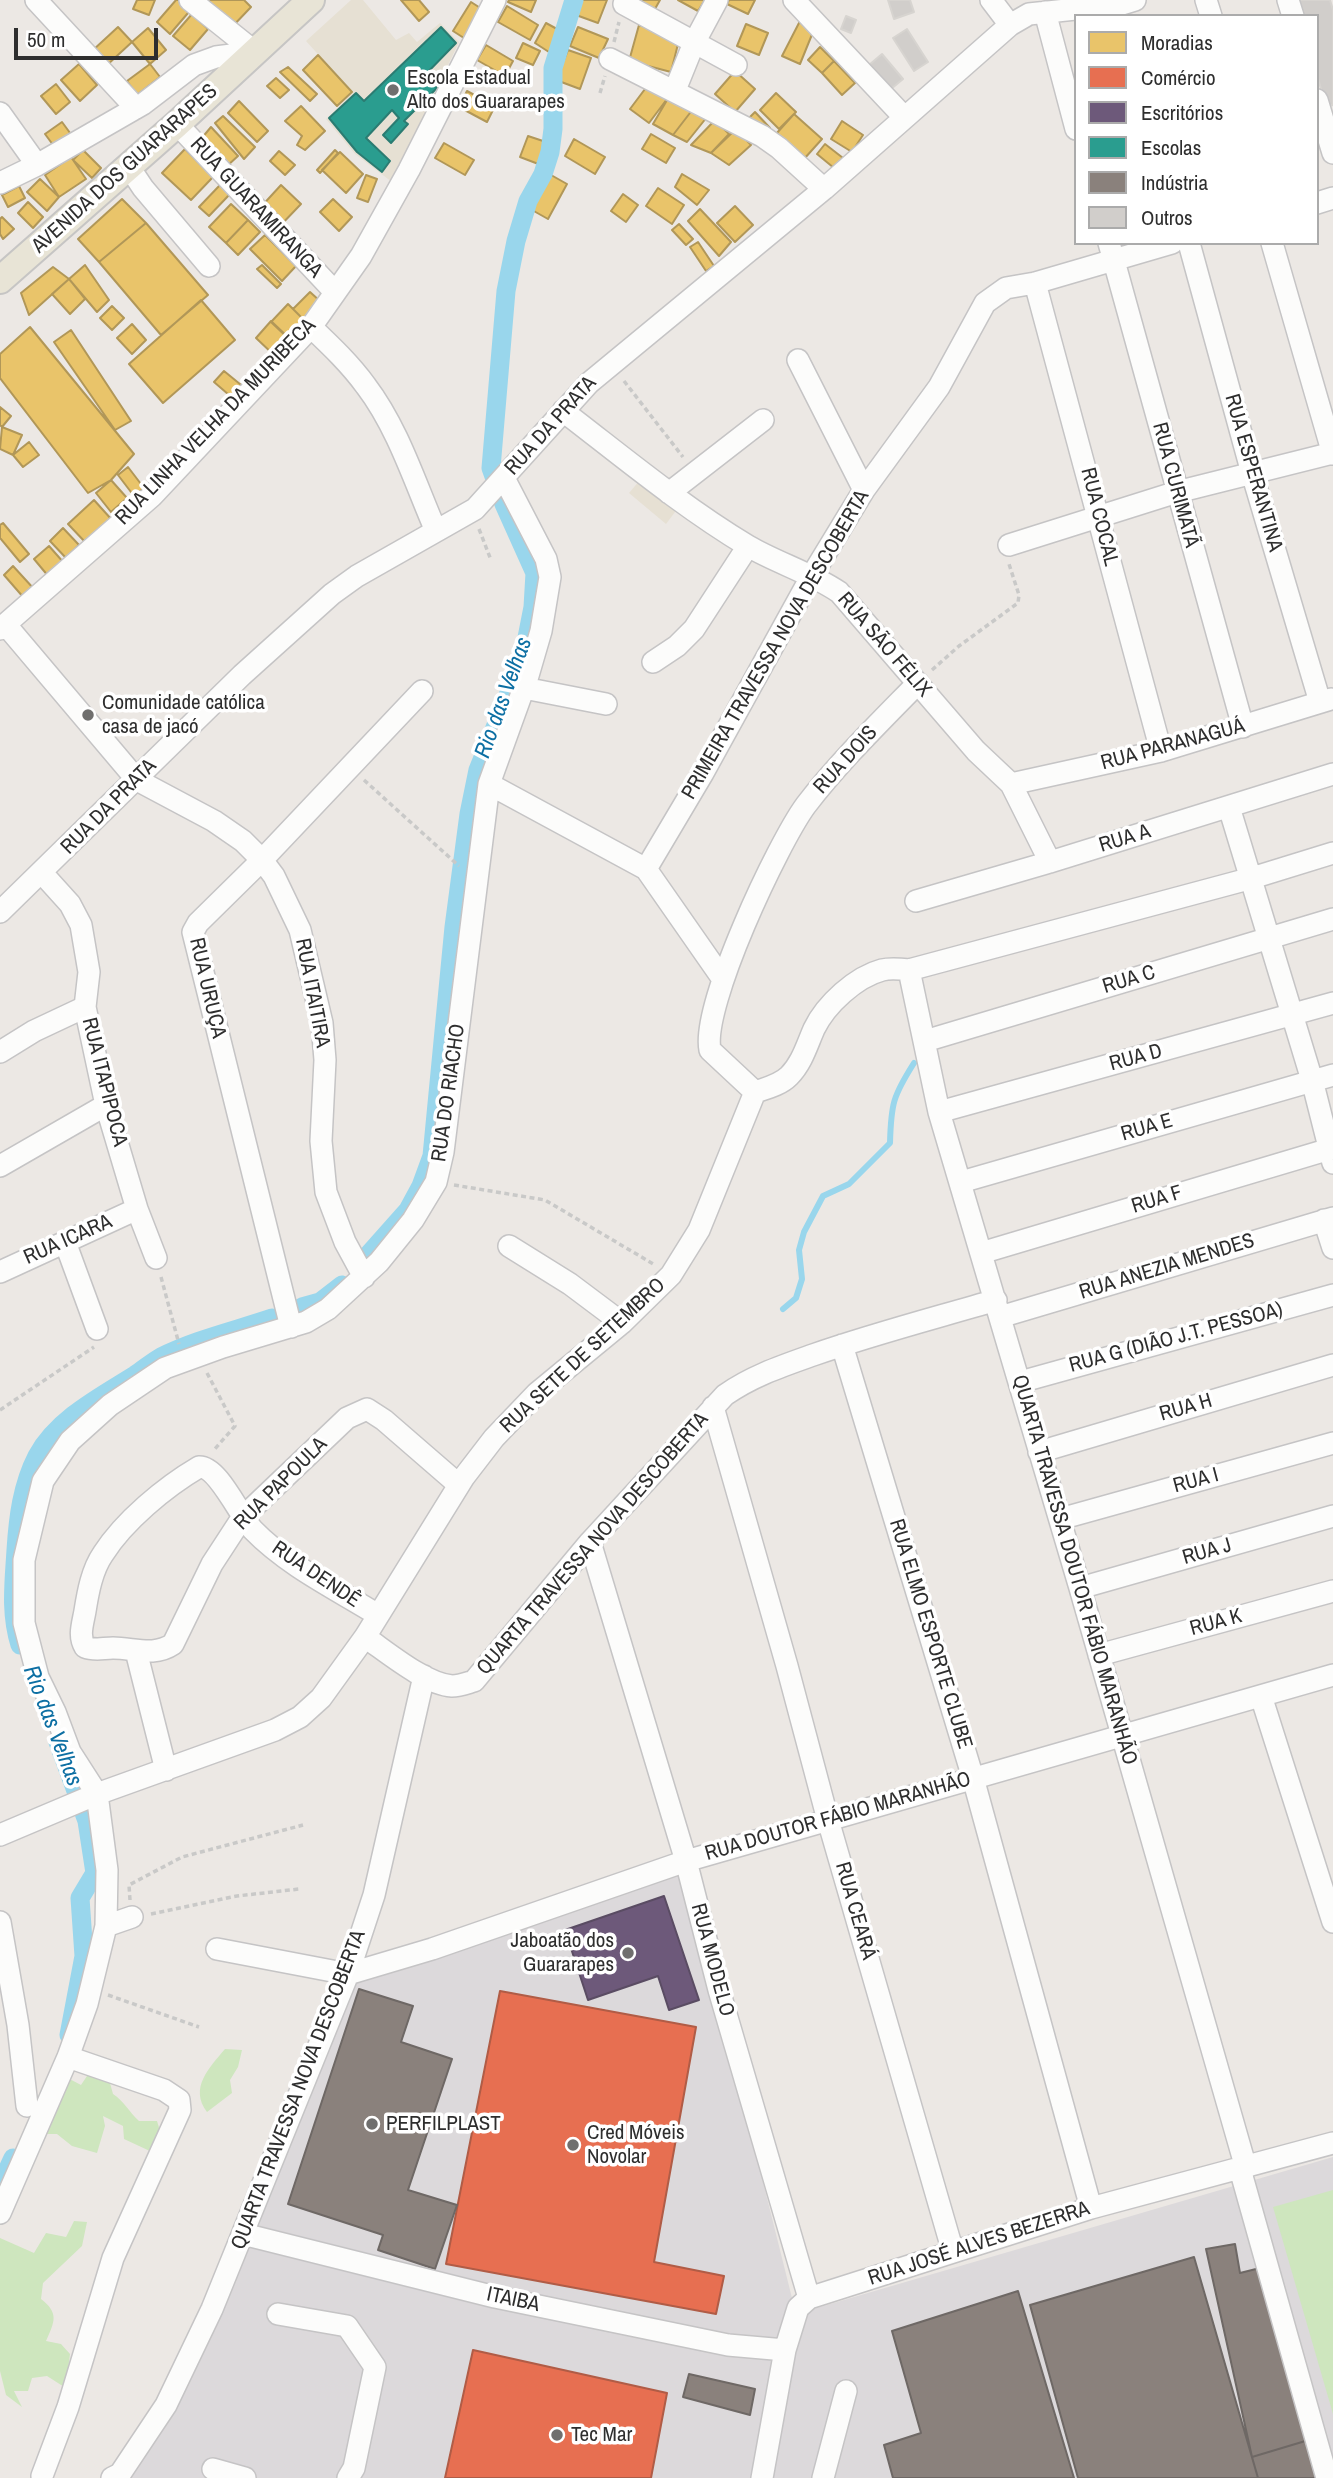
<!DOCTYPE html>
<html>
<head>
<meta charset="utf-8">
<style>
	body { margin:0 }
	#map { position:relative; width:1333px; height:2478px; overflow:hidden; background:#ece8e4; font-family:"Archivo Narrow",sans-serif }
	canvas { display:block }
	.legend { position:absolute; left:1074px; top:14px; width:245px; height:231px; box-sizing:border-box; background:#fff; border:2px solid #ababab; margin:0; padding:9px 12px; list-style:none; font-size:21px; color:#2e2e2e }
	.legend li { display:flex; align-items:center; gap:14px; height:35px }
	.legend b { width:35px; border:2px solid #ababab }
	.scale { position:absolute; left:14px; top:28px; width:144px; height:32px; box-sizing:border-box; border:4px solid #2e2e2e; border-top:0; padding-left:9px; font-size:21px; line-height:24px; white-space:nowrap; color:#2e2e2e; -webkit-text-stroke:5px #fff; paint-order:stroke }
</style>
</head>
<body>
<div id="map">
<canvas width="1333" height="2478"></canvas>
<ul class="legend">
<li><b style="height:19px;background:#e9c46a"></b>Moradias</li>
<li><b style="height:19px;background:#e76f51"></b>Comércio</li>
<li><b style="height:19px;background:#6d597a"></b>Escritórios</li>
<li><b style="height:19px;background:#2a9d8f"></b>Escolas</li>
<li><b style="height:19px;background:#8a817c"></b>Indústria</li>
<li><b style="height:19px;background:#d1cecb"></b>Outros</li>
</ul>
<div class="scale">50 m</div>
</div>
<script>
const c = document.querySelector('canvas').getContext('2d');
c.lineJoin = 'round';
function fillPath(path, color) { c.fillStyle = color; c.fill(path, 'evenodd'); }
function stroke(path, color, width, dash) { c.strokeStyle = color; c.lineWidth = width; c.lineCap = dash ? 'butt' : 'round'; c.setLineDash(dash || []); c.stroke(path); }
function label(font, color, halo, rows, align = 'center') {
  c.font = font + ' "Archivo Narrow",sans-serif'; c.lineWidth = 7; c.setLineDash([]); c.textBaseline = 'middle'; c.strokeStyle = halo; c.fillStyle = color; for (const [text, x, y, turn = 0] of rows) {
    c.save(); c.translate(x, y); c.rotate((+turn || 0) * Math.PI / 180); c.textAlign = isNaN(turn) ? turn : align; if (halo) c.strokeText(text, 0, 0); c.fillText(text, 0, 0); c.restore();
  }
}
const industrial = new Path2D(`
	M684,1866L796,2314L1333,2157V2478H129L168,2415L354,1975Z`);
const education = new Path2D(`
	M351,0H363L396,40L409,33L417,42L440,23L459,42L392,182L355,154L326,119L353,93L306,41Z
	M646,473L681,504L666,524L629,493Z`);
const green = new Path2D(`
	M225,2049L242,2050L238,2067L230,2080L232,2093L207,2112C189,2088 209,2068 225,2049Z
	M91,2070L108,2076L113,2094C124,2101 129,2112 139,2121H157L161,2134L152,2152L124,2139L123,2126L103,2116L105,2126L97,2153L72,2146L57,2134H47L28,2159L62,2075L81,2085Z
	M1333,2190V2414L1273,2207Z
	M74,2221L87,2222L82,2246L43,2283L41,2299C59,2313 55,2321 46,2341L61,2344L70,2354L68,2370L76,2382L72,2392L47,2376L32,2378L28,2391H14L22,2407L6,2395L0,2371V2238L34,2253L46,2233L66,2237Z`);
const homes = new Path2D(`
	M137,0H155L149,15L133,9Z
	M176,0H186L194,6L170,34L157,22Z
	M203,0H244L251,7L231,28Z
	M401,0H419L429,12L419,21Z
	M509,0H536L531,12L508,2Z
	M582,0H607L598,23L576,15Z
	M640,0H660L651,16L635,8Z
	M678,0H705L698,11Z
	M729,0H755L748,14L727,4Z
	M471,2L485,11L467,40L453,31Z
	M507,6L538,25L530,40L498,22Z
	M192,14L208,29L190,50L173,36Z
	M800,21L813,32L800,64L782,56Z
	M546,23L557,29L552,54L535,43Z
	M746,24L768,33L759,55L737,46Z
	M639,25L680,36L671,72L629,61Z
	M118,27L132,42L106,66L92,51Z
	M578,27L608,39L599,58L570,46Z
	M148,28L166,50L150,64L132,42Z
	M523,43L540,51L533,65L516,58Z
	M486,45L513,61L505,76L477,60Z
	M820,47L834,61L822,73L808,60Z
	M568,50L591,58L580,89L556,80Z
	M318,55L352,92L337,106L303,70Z
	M834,61L855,83L842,95L822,73Z
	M79,64L97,85L80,101L61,80Z
	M150,64L160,77L137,95L127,81Z
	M288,67L317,94L310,101L280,72Z
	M735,71L755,89L735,112L715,94Z
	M276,78L289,90L280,98L267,86Z
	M651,81L670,95L649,123L630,109Z
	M56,84L70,102L56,114L41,96Z
	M467,91L495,106L487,122L459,107Z
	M776,93L796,112L779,129L760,110Z
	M670,95L693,109L673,135L653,124Z
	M239,101L268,131L257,142L228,113Z
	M301,106L325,131L305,150L297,145L302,136L285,121Z
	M693,109L707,117L687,142L673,135Z
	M755,112L770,128L765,134L749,118Z
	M794,114L822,139L804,159L776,134Z
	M223,116L255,147L244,159L215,123Z
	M715,120L729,134L711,153L691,145Z
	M842,121L863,135L852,152L831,139Z
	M62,122L73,137L56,149L45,134Z
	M211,127L238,156L227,166L201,139Z
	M736,129L751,145L729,165L711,153Z
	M651,134L675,148L666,163L642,149Z
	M528,136L549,143L541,165L520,157Z
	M574,139L605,157L595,174L565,156Z
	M444,143L474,160L465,175L435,158Z
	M825,144L843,158L834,168L817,154Z
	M185,149L213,177L191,200L162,173Z
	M83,150L101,168L92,178L73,160Z
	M335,150L338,153L320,173L317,170Z
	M279,151L295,165L285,175L270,161Z
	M340,152L363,174L346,193L322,170Z
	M71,157L86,179L59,197L45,175Z
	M682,174L709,190L697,205L675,187Z
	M366,175L377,179L368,202L357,198Z
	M551,175L567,184L548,219L532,210Z
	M40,179L59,197L47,211L27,192Z
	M220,185L230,194L209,216L199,207Z
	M281,185L301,204L278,228L259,209Z
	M19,186L25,198L8,207L2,195Z
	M658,188L684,205L672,224L646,206Z
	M623,194L638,205L626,222L611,211Z
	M122,199L146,223L99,262L78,239Z
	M333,199L352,217L339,231L320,212Z
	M28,202L43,217L33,228L18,213Z
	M231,204L248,220L226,243L209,227Z
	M735,206L753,225L735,242L717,223Z
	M700,209L731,242L719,256L688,221Z
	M2,217L14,229L3,239L0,234V219Z
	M248,220L260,232L238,255L226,243Z
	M146,223L208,295L161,335L99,262Z
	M679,224L693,239L686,245L672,230Z
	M265,235L296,266L282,281L250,249Z
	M698,242L714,266L706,271L690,247Z
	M85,265L109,300L97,312L69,279Z
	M262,265L281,284L277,288L257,269Z
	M53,267L69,279L29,315L21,293Z
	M69,279L85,299L70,314L52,294Z
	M310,292L321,302L304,320L293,309Z
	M201,300L235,340L163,403L129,364Z
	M288,304L308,324L291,341L271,322Z
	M112,306L124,318L112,330L100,318Z
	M271,321L291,340L275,356L256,338Z
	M132,324L146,340L132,354L117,338Z
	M30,327L134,454L111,480L88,493L0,378V354Z
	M71,330L131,421L115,430L54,342Z
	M224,371L246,389L236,401L214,382Z
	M0,407L11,416L2,427L0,425Z
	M2,427L22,435L13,455L0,449Z
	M29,442L39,455L23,467L13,455Z
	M128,467L144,488L134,496L118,475Z
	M111,480L127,498L111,512L96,493Z
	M94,500L112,520L86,543L68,524Z
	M3,523L29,554L20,562L0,538V525Z
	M63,528L79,545L66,558L50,541Z
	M49,546L64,563L49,577L34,559Z
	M13,566L34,589L24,598L4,575Z`);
const shops = new Path2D(`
	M500,1991L696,2027L654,2262L724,2276L716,2314L446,2264Z
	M473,2350L667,2393L651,2478H445Z`);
const offices = new Path2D(`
	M664,1896L699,2000L669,2010L658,1976L588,2000L565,1930Z`);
const schools = new Path2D(`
	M441,27L456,43L424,76L437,88L404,121L408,124L391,143L383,135L399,118L392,110L366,138L390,161L382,172L357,152L329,118L356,93L364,101Z`);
const industry = new Path2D(`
	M359,1989L413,2006L401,2042L452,2059L408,2190L457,2205L435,2269L378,2250L383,2235L288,2204Z
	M1235,2244L1240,2273L1264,2267L1312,2439L1252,2457L1206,2249Z
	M1194,2257L1258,2478H1078L1030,2305Z
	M1018,2291L1074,2478H893L884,2445L921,2433L892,2331Z
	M689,2374L755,2389L750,2415L683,2397Z
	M1312,2439L1323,2478H1258L1252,2457Z`);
const stream = new Path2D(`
	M783,1309L796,1298L802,1279L799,1250L804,1232L823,1196L849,1184L890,1143C891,1104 893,1096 914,1063`);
const canal = new Path2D(`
	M360,1264L408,1210L421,1186L432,1156L454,927L469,814L478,770L523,658L533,607L535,573L504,504L491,468L506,291L516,241L528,201L543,174L550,152L553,129V68L574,0
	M302,1307L320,1302L342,1285
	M20,1645C10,1613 14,1583 16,1550C18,1518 22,1485 37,1456C57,1419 100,1397 135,1375C144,1369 152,1362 161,1357C194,1340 237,1330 272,1318
	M58,1742L87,1821L95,1873L80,1898L84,1956L69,2035
	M0,2186L13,2158`);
const building = new Path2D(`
	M888,0H910L914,12L894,19Z
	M1296,0H1330L1333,10V105L1326,107L1317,75V16H1300Z
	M846,16L856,20L851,33L841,29Z
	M907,29L928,62L914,71L893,38Z
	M882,54L903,79L891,89L869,65Z`);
const path = new Path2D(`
	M614,42L619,22
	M600,93L605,76
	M624,381L683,457
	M479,529L491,560
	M932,670L959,646L1018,603L1019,595L1009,564
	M364,780L459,866
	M454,1185L545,1200L655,1265
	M161,1277L179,1344
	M207,1373L235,1426L213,1451
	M0,1410L94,1347
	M130,1900L129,1885L182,1857L303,1825
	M151,1914L237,1896L299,1889
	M108,1995L199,2027`);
const minor = new Path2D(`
	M36,0L136,108
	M190,0L255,52
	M794,0L904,117
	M991,0L1010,25
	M1206,0L1211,16
	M1288,0L1293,16
	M624,4L736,65
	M1045,12L1076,129
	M610,59L762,136L779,148L824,189
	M675,90L694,43L717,0
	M1317,100L1333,153
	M0,113L37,165
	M177,124L335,292
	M129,167L143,188L209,266
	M0,183L37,165L143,104L194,65L216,57L255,52
	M1317,203L1333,198
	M1109,243L1243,727
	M1189,243L1252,473L1320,702
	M1272,243L1333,454
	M1035,283L1161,751
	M311,327C331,346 350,364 366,386C398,428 415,483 436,531
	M798,360L864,490
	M563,411C623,457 683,507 748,546C777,563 811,573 839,592L976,751L1011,784L1050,862
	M669,493L763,420
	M1009,545L1177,492L1333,453
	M6,625L137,780L214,821L243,841L262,860L274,876L300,930L322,1023L325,1060L321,1141L326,1192L345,1242L364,1277
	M0,629L152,496L311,327L361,256L409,170L495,0
	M653,662L677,646L694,629L748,546
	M524,688L606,704
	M489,784L646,869L722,978
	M1011,784L1161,751L1331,699
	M1229,807L1312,1080L1333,1163
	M646,869L703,773L811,577L864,490L939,387L985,303L1006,288L1035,283L1172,243
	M42,873L70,904L81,925L89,972L85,1007L106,1105L137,1209L156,1258
	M916,901L1050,862L1333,774
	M0,912L242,675L332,594L357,576L475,509L589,383L824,189L1010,25L1029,14L1122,4L1135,0
	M909,970L939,1112L1080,1588L1246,2168
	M925,1041L1333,919
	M0,1052L34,1031L85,1007
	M755,1092L710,1050C701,1006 778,843 806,805C840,761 879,723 918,683
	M939,1112L1333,1003
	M0,1166L106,1105
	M961,1182L1333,1075
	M1324,1220L1333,1248
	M65,1242L97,1329
	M509,1246L570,1284L622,1323
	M981,1253L1333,1148
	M0,1272L137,1209
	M1000,1317L1333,1218
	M291,1327L193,932L198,923L262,860L422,691
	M842,1345L973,1778L1091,2208
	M1020,1382L1333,1295
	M713,1407L787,1666L828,1820L953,2252
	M1039,1452L1333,1365
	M1060,1519L1333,1443
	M590,1542L686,1861L719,1990L809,2298
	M1080,1588L1333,1516
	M378,1615C336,1589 288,1566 253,1530C239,1515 218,1466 199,1467C165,1487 124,1521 103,1554C92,1570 88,1592 85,1611C83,1623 78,1636 85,1647C95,1651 103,1648 113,1648C134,1648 154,1657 173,1644L212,1564L242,1518L347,1418L367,1409L384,1420L459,1485
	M365,1637C387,1652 425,1684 452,1686C460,1686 467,1683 474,1681L590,1542L725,1395C752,1376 782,1366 813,1355C873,1334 935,1318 996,1300
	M136,1651L166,1770
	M1099,1655L1333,1591
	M1261,1696L1333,1922
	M0,1835L97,1794L275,1730L300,1717L321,1698L365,1637L464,1477L494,1438L537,1393L622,1323L671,1275L699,1230L755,1092C767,1088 780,1085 789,1076C802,1063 807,1045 814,1029C826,1004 856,977 882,970C890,968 901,969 909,970L1252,878L1333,853
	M0,1922L18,2025L27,2106
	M106,1926L132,1917
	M217,1949L348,1974L432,1949L686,1861L1333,1675
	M1240,2169L1327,2478
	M0,2213L68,2057L87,2004L106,1926L107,1870L97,1794L70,1752L55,1712L38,1677L24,1623V1560L43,1481L70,1441L110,1405L165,1368L223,1347L306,1322L328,1309L379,1262L413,1220L436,1182L443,1152L489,784L527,679L541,631L550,577L546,559L504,478
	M243,2234L495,2297L728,2345L785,2350
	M278,2314L347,2326L375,2367L354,2468L348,2478
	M213,2469L245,2478
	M42,2476L68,2407L113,2258L180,2110L179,2100L164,2090L68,2057
	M112,2478L120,2474L166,2405L212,2309L348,1974L374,1895L424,1676
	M762,2478L785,2350L798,2308L809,2298L1091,2208L1333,2143
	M823,2478L846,2391`);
const major = new Path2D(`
	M0,280L177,124L311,0`);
const markers = [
	[393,90,7,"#706f6e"],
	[88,715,7,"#706f6e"],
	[628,1953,7,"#706f6e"],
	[372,2124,7,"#706f6e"],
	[573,2145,7,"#706f6e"],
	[557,2435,7,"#706f6e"]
];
const poiNames = [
	["Escola Estadual",407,78],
	["Alto dos Guararapes",407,102],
	["Comunidade católica",102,703],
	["casa de jacó",102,727],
	["Jaboatão dos",614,1941,"right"],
	["Guararapes",614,1965,"right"],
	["PERFILPLAST",386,2124],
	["Cred Móveis",587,2133],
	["Novolar",587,2157],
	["Tec Mar",571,2435]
];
const streetNames = [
	["AVENIDA DOS GUARARAPES",125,169,-42],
	["RUA GUARAMIRANGA",256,208,47],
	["RUA LINHA VELHA DA MURIBECA",216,422,-46],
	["RUA DA PRATA",551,426,-48],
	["RUA ESPERANTINA",1253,473,74],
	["RUA CURIMATÃ",1175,485,75],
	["RUA COCAL",1099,517,76],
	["PRIMEIRA TRAVESSA NOVA DESCOBERTA",776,645,-60],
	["RUA SÃO FÉLIX",884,645,49],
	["RUA PARANAGUÁ",1173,745,-15],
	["RUA DOIS",846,760,-48],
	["RUA DA PRATA",109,807,-45],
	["RUA A",1125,839,-17],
	["RUA C",1129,980,-17],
	["RUA URUÇA",207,988,77],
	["RUA ITAITIRA",312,993,79],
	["RUA D",1136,1058,-15],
	["RUA ITAPIPOCA",104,1082,76],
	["RUA DO RIACHO",449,1093,-82],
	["RUA E",1147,1128,-16],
	["RUA F",1157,1200,-17],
	["RUA ICARA",68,1240,-24],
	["RUA ANEZIA MENDES",1167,1267,-17],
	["RUA G (DIÃO J.T. PESSOA)",1176,1338,-15],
	["RUA SETE DE SETEMBRO",583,1356,-43],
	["RUA H",1186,1408,-16],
	["RUA I",1196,1481,-15],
	["RUA PAPOULA",281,1484,-45],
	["QUARTA TRAVESSA NOVA DESCOBERTA",593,1544,-49],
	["RUA J",1207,1552,-16],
	["QUARTA TRAVESSA DOUTOR FÁBIO MARANHÃO",1074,1570,74],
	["RUA DENDÊ",316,1575,34],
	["RUA K",1216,1623,-15],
	["RUA ELMO ESPORTE CLUBE",930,1634,73],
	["RUA DOUTOR FÁBIO MARANHÃO",838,1817,-16],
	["RUA CEARÁ",855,1911,74],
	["RUA MODELO",712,1960,75],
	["QUARTA TRAVESSA NOVA DESCOBERTA",299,2090,-69],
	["RUA JOSÉ ALVES BEZERRA",979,2244,-18],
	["ITAIBA",513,2300,12]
];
const waterNames = [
	["Rio das Velhas",504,698,-70],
	["Rio das Velhas",52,1726,69]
];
fillPath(industrial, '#dcd9db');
fillPath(education, '#e6e0d3');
fillPath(green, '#cee6be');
fillPath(homes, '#e9c46a');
stroke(homes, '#b19758', 2);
fillPath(shops, '#e76f51');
stroke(shops, '#b05c46', 2);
fillPath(offices, '#6d597a');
stroke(offices, '#5a4c63', 2);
fillPath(schools, '#2a9d8f');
stroke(schools, '#2b7c72', 2);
fillPath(industry, '#8a817c');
stroke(industry, '#6e6865', 2);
stroke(stream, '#99d6ec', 6);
stroke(canal, '#99d6ec', 19);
fillPath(building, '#d1cecb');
stroke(building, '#d7d4d0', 2);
stroke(minor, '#c5c4c5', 24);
stroke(major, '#c6c5c4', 30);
stroke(path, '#c9c9c8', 3.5, [5, 3.5]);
stroke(minor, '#fcfcfb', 21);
stroke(major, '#e8e4d6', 26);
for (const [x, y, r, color] of markers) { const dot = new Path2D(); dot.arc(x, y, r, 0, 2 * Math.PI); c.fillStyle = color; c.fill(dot); stroke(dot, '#fff', 2.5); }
label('21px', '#2e2e2e', '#fff', poiNames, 'left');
label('21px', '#2e2e2e', '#fff', streetNames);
label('italic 23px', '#0d6fa3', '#fff', waterNames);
</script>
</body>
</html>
